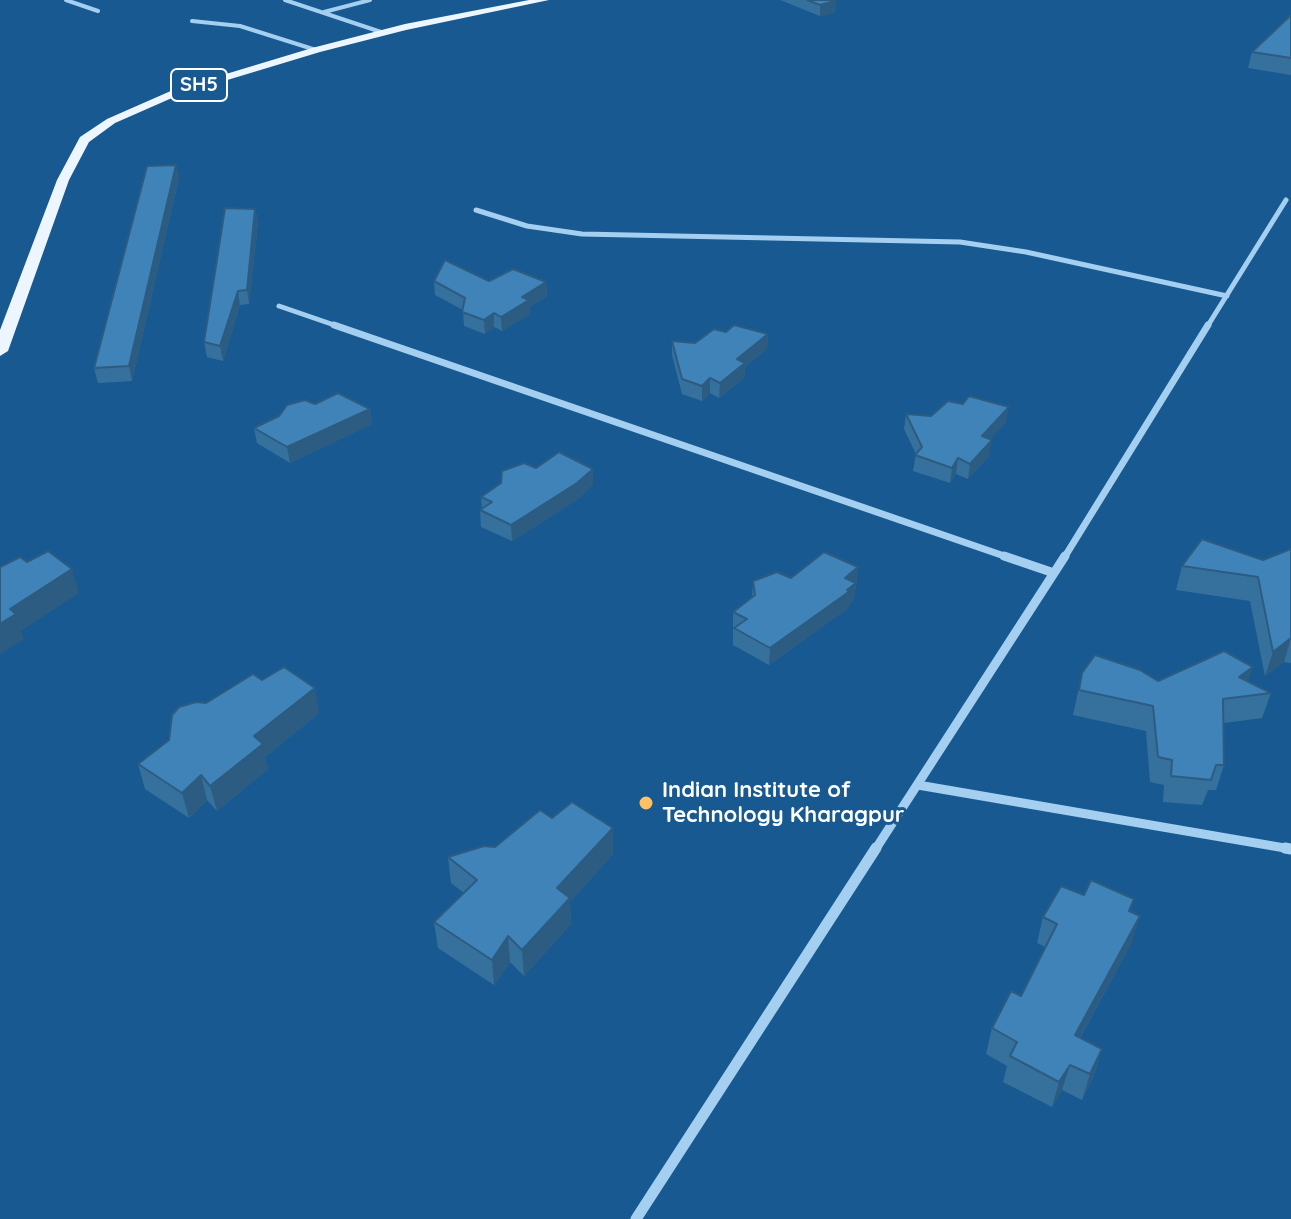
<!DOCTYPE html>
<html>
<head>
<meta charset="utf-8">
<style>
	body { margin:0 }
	canvas { display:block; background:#175990 }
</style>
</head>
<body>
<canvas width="1291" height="1219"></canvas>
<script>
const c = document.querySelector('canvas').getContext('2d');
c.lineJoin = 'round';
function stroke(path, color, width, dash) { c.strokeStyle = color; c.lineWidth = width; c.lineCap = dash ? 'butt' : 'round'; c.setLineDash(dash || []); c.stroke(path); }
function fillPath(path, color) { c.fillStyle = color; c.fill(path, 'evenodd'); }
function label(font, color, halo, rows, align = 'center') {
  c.font = font + ' Quicksand,sans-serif'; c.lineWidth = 6; c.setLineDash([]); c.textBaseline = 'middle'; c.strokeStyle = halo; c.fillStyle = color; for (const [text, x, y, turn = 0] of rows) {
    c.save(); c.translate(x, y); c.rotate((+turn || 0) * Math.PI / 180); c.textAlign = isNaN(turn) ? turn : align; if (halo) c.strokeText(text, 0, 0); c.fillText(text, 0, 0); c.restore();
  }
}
const streetFar4 = new Path2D(`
	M66,0L98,11
	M285,0L381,32
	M324,12L370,0
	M192,21L240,26L316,50`);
const streetFar3 = new Path2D(`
	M476,210L527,226L582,234L960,242L1026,252L1227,296
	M279,306L340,327
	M1207,327L1286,200`);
const streetFar2 = new Path2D(`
	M334,325L1010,558
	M1064,558L1208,325`);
const streetFar1 = new Path2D(`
	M1004,556L1054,573
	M918,785L1291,849
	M875,850L1065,556`);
const street = new Path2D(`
	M1285,848L1291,849
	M636,1219L876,848`);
const primary = new Path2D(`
	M529,0H549L406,30L320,52L181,94L115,123L89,142L69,180L8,351L0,356V330L57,180L80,137L107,119L173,90L312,48L405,24Z`);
const wall = new Path2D(`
	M780,0H836L835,12L820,16Z
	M1291,16V75L1248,68L1252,52Z
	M176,165L179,178L132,381L98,383L94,368Z
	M255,209L258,222L249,304L240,305L223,361L207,357L204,342Z
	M434,281L546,282L547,296L529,307L530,314L502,331L494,327L485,334L464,326L463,310L435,295Z
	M726,332L768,334L767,349L745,367L744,378L719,398L710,393L702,401L682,394L672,355V341L695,343Z
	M315,404L370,409L372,424L290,463L257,443L254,428Z
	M906,414L1006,422L990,439L989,456L968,479L956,474L950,483L913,471L916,454L904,429Z
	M536,468L593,484L578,499L512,541L481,527L480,510L482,509L481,497Z
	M1291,549V663L1284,662L1265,676L1250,601L1176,590L1182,566L1263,560Z
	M858,567L854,600L849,604L848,608L769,665L733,645V612L752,597L753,581L791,578Z
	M1082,673L1158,681L1248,682L1271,693L1262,718L1224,723V765L1216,790H1208L1202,805L1163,802L1164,785L1150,782L1146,731L1073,715Z
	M262,680L319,713L265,757L268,769L217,811L207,800L189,818L145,789L138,764L169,740L206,703Z
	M552,818L613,828V854L570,902L571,924L524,976L510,962L494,985L438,948L434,922L464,893L451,883L448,857L495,847Z
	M1084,895L1130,912L1132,942L1080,1038L1102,1049L1094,1075L1082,1100L1062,1090L1052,1107L1003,1082L1007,1066L986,1054L992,1028L1021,996L1045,947L1037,943L1043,917Z`);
const shadedWall = new Path2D(`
	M836,0L835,12L820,16V5Z
	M176,165L179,178L132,381L129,366Z
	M255,209L258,222L249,304L247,290Z
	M546,282L547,296L529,307L530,314L502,331L501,317L522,297Z
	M238,291L240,305L223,361L220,346Z
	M494,313V327L485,334L484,320Z
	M768,334L767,349L745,367L744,378L719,398L720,383L737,359Z
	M710,378V393L702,401V386Z
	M1009,407L1006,422L979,451L982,436Z
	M370,409L372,424L290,463L287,447Z
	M992,440L989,456L968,479L970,464Z
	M958,458L956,474L950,483L952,468Z
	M593,469V484L578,499L512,541L511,525Z
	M858,567L854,600L849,604L848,608L769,665L770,648L845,578Z
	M72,569L79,593L21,631L24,639L0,654V624L10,609Z
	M1291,638L1284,662L1265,676L1273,652Z
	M1253,667L1245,691L1239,677Z
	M315,688L319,713L265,757L268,769L217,811L210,786L254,736Z
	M201,775L207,800L189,818L182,793Z
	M613,828V854L570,902L571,924L524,976L522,950L557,888Z
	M1140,916L1132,942L1067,1061L1075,1035Z
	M508,936L510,962L494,985L492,960Z
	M1102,1049L1094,1075L1082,1100L1090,1074Z
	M1070,1065L1062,1090L1052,1107L1059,1082Z`);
const building = new Path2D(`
	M807,0H835V1L820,5Z
	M1290,16H1291V58L1252,52Z
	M176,165L129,366L94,368L147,166Z
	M225,208L255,209L247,290L238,291L220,346L204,342Z
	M445,260L489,281L513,269L546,282L522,297L529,300L501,317L494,313L484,320L462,312L465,298L434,281Z
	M734,325L768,334L737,359L745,363L720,383L710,378L702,386L682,379L672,341L695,343L714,329L726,332Z
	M338,393L370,409L287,447L254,428L279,416L287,405L305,400L315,404Z
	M969,396L1009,407L982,436L992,440L970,464L958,458L952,468L915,455L922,447L906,414L931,416L948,401L963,404Z
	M559,452L593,469L577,483L511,525L480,510L492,502L481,497L501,483L502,471L524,463L536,468Z
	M1202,539L1263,560L1291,549V638L1273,652L1258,577L1182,566Z
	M48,551L72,569L10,609L16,614L0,624V567L20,557L27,562Z
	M824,552L858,567L845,578L856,583L847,590L850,591L770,648L734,628L747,619L733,612L755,595L753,581L777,572L791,578Z
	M1224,651L1253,667L1239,677L1271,693L1223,699L1224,765H1216L1211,780L1171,776L1172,760L1158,757L1153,706L1079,690L1082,673L1095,655L1140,670L1158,681Z
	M284,667L315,688L254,736L263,744L210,786L201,775L182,793L138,764L169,740L172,715L179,707L196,702L206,703L253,674L262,680Z
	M572,802L613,828L557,888L570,898L522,950L508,936L492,960L434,922L477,880L448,857L484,846L495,847L540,810L552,818Z
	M1091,880L1134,899L1129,911L1140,916L1075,1035L1102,1049L1090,1074L1070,1065L1059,1082L1010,1056L1017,1042L992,1028L1011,991L1021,996L1057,924L1043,917L1061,886L1084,895Z`);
const markers = [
	[646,803,8,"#ffc163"]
];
const shields = [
	[199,85,56]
];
const shieldNames = [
	["SH5",199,85]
];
const poiNames = [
	["Indian Institute of",662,790],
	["Technology Kharagpur",662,815]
];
stroke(streetFar4, '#a4cff0', 4);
stroke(streetFar3, '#a4cff0', 5);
stroke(streetFar2, '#a4cff0', 7);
stroke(streetFar1, '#a4cff0', 9);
stroke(street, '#a4cff0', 11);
fillPath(primary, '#edf6ff');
fillPath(wall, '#36719e');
fillPath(shadedWall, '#2c5c81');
fillPath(building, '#3f83b8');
stroke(building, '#2c5c81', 2);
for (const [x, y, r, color] of markers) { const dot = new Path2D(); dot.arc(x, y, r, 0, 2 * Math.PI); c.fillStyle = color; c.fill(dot); stroke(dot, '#175990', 3); }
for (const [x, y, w] of shields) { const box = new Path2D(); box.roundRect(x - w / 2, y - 16, w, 32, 6); c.fillStyle = '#175990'; c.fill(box); stroke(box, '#fff', 2); }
label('bold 20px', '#fff', null, shieldNames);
label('bold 22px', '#fff', '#175990', poiNames, 'left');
</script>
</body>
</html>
